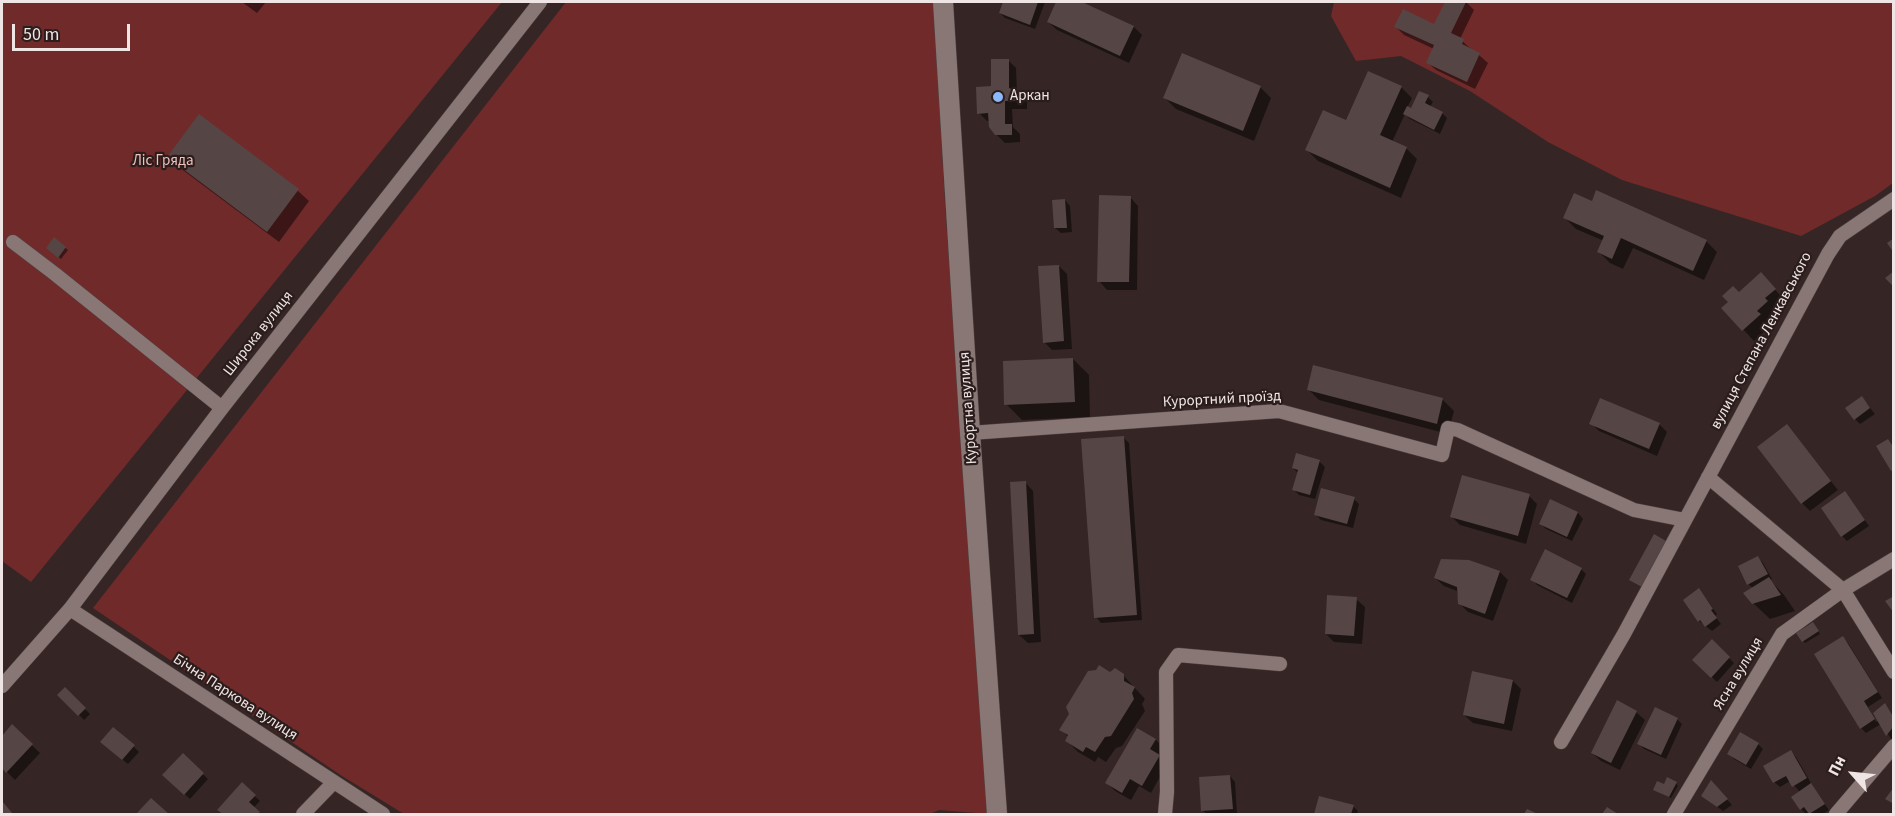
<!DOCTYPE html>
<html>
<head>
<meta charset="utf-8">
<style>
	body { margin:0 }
	#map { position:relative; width:1895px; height:816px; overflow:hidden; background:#352625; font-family:"Source Sans 3",sans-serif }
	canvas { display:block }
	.frame { position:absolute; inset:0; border:3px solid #efe5e4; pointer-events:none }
	.north { position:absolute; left:1823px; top:744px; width:60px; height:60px; -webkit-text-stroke:4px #2b1d1c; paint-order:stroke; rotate:297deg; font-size:16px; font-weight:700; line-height:24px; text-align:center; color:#efe5e4 }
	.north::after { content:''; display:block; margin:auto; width:21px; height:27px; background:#efe5e4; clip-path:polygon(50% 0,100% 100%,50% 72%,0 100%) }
	.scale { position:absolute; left:12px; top:24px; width:118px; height:27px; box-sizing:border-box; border:3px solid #efe5e4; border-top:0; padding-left:8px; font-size:18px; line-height:21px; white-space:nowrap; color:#efe5e4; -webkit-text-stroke:4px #2b1d1c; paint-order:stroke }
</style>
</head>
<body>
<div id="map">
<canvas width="1895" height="816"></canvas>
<div class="frame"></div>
<div class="north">Пн</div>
<div class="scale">50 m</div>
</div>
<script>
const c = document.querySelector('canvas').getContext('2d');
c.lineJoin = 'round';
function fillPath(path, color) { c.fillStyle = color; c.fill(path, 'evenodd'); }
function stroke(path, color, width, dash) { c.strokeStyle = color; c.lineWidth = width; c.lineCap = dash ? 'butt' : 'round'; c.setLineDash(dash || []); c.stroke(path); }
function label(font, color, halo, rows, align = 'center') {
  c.font = font + ' "Source Sans 3",sans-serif'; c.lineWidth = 4.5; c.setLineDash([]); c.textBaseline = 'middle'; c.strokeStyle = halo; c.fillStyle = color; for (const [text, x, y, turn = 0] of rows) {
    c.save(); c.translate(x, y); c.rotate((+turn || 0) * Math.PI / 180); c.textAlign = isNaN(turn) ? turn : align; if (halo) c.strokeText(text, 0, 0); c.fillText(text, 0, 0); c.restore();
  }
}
const green = new Path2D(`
	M2,2H502L31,582L2,561Z
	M566,2H934L945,204L989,814L939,810L930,814H404L342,776L93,608Z
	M1334,2H1893V183L1875,196L1801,236L1622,180L1548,142L1470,91L1401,56L1356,61L1331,16Z`);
const shadow = new Path2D(`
	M242,2H266L257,13Z
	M1004,2H1045L1035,29L1005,18L1000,13Z
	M1058,2H1078L1134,27L1142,35L1129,63L1057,30L1048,22Z
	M1447,2H1466L1474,10L1460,39L1471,49V50L1479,55L1488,63L1475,89L1436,70L1427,62L1434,49L1404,35L1396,27L1435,26Z
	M1008,60L1016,68L1017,93L1027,102V109H1012L1013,127L1020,134V142L1005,143L996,134L990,121H987L979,113Z
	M1260,87L1271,98L1254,141L1176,109L1165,98Z
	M1401,87L1412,98L1407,108L1412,110L1428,97L1433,102L1430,107L1442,113L1447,118L1440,134L1410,119L1405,114L1392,142L1406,148L1417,159L1401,198L1318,161L1307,150Z
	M200,116L298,191L309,201L279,242L180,168L169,157Z
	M1130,197L1138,206L1137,290H1107L1099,281Z
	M1065,200L1070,206L1072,232L1061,233L1055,228Z
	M1593,203L1706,241L1717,252L1704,280L1633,248L1623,269L1610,263L1599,252L1604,241L1576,229L1565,218Z
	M54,239L68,250L61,259L50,250Z
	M1059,266L1067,274L1072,349L1052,350L1044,342Z
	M1771,285L1785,301L1775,310L1778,313L1767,322L1770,326L1754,341L1723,308L1739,294Z
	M1073,359L1089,375L1090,417L1022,420L1006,404Z
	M1308,389L1443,400L1454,411L1448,434L1319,400Z
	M1862,398L1875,414L1860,424L1855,419Z
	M1591,423L1659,424L1667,432L1657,456L1599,431Z
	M1787,426L1838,490L1810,511L1802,503L1759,447Z
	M1124,438L1129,443L1142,620L1101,623L1096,617Z
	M1319,461L1325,467L1315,499L1299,495L1293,489L1298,473L1293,468Z
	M1025,482L1033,491L1041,642L1028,643L1019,635Z
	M1529,496L1537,504L1526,544L1460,525L1452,517Z
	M1354,499L1359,504L1353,528L1321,520L1315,514Z
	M1850,499L1869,526L1847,541L1842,536Z
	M1551,501L1578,513L1583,519L1572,541L1546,529L1540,523Z
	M1758,557L1763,563L1772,579L1770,580L1784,595L1795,611L1770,619L1753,603V588L1748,584Z
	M1581,569L1586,574L1572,603L1537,585L1532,579Z
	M1500,572L1508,580L1493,621L1468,612L1459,603L1457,591L1444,586L1435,578Z
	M1704,596L1717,614L1715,616L1721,624L1712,631L1699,621L1685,600Z
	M1356,599L1365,607L1362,644L1334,642L1326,634Z
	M1815,626L1820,634L1805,643L1803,641Z
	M1843,638L1848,643L1882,698L1868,707L1876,722L1879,720L1885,705L1894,717V738L1892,740L1881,724L1866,733L1861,728Z
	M1712,641L1734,663L1717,682L1694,660Z
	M1097,671L1123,675L1145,699L1142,704L1145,711L1122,746L1116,748L1106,762L1098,757L1095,762L1078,752L1067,741L1069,738L1061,729Z
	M1513,681L1521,689L1512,731L1473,723L1464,715Z
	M65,689L90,714L84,720L59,695Z
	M1636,712L1645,720L1620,770L1601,761L1592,753Z
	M1677,719L1682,724L1666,759L1644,749L1639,744Z
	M12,726L40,753L15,780L2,767V738Z
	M1138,730L1156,740L1164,748L1159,756L1167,764L1151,793L1139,786L1131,800L1115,791L1107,783Z
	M1758,744L1763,749L1751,769L1734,759L1729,754Z
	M107,747H134L139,752L128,764Z
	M1791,752L1796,757L1811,783L1810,784L1829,810L1823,814H1811L1810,813L1806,814L1801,809L1800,792L1790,781L1780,787L1774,782Z
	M183,755L208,779L190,799L164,775Z
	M1230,776L1235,782L1237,814H1207L1203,811Z
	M1676,783L1678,786L1671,798L1657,791L1664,786Z
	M242,784L260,801L253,808L260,814H224L219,810Z
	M1716,787L1732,805L1723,811L1703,796Z
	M1320,798L1353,806L1358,811L1357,814H1316Z`);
const building = new Path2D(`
	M1003,2H1038L1030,25L999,13Z
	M1056,2H1082L1134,26L1120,56L1047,22Z
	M1445,2H1466L1451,33L1464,39L1462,44L1480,53L1467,82L1426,63L1434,45L1394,27L1403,9L1434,24Z
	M1182,53L1261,86L1243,131L1163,98Z
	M991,59H1009V88L1019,92V101H1005V124H1012V135H995L989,127L988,113L977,114L976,87L991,86Z
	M1368,71L1402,86L1380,135L1407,147L1390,188L1305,150L1323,110L1346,120Z
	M1419,91L1429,95L1425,103L1443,112L1434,130L1403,114L1407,106L1411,108Z
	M199,114L299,189L267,232L167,157Z
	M1596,190L1707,240L1693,271L1621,238L1612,259L1597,252L1604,236L1563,218L1574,193L1592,201Z
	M1099,195L1131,196L1129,282H1097Z
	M1065,199L1067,228H1054L1052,200Z
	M54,237L66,247L58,258L46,248Z
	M1894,238V253L1887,243Z
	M1059,265L1064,341L1043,343L1038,266Z
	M1894,271V287L1885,278Z
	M1761,272L1776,289L1765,298L1768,301L1757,311L1761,314L1742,331L1721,308L1728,302L1722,296L1733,286L1739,292Z
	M1073,358L1075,402L1004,405L1003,361Z
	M1313,365L1443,398L1437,424L1307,390Z
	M1862,396L1870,408L1854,420L1845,408Z
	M1600,398L1660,423L1649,449L1589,424Z
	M1787,424L1831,481L1801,504L1757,447Z
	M1124,436L1137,615L1094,618L1081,439Z
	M1888,439L1894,448V470L1891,471L1876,446Z
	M1296,453L1320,460L1310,495L1292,490L1298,470L1292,468Z
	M1462,475L1530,494L1518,536L1450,517Z
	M1026,481L1034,634L1018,635L1010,482Z
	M1321,488L1355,497L1347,524L1314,515Z
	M1845,491L1865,520L1841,537L1821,508Z
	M1550,499L1578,512L1567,537L1539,524Z
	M1654,534L1666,541L1642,587L1629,580Z
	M1545,549L1582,568L1567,598L1530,580Z
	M1758,556L1768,574L1747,585L1738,566Z
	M1441,559L1469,560L1500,571L1485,614L1458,604L1457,587L1434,578Z
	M1769,577L1781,595L1752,604L1743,593Z
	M1699,588L1713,609L1711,610L1717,618L1705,627L1700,620L1698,622L1683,600Z
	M1327,595L1357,597L1354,636L1325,634Z
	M1894,596V613L1885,601Z
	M1813,622L1819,631L1802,642L1796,633Z
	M1843,636L1878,692L1864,701L1875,719L1860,729L1814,654Z
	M1712,639L1730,657L1711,678L1692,660Z
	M1099,665L1110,672L1115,668L1124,674V681L1135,687L1132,693L1134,699L1111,736L1105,737L1095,752L1086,747L1083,752L1065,741L1068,735L1059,730L1069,714L1066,707L1088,671L1096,670Z
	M1472,671L1513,680L1504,724L1463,715Z
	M65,687L86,708L78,716L57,695Z
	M1617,700L1637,711L1611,763L1591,753Z
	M1885,703L1894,718V726L1886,736L1873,713Z
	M1655,707L1678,718L1661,755L1637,744Z
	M12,724L33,744L6,773L2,768V736Z
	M113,727L135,745L122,760L100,742Z
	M1137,728L1156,739L1150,749L1160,755L1142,786L1130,779L1122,793L1105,783Z
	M1740,732L1759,743L1746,765L1727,754Z
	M1791,750L1807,778L1792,787L1786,776L1773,783L1763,766Z
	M183,753L204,773L184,795L162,775Z
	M1230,775L1233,809L1201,811L1199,777Z
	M1667,777L1677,782L1669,797L1653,790L1657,781L1664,784Z
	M1711,780L1728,799L1717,807L1701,796Z
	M242,782L256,795L249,802L260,812L257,814H223L217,810Z
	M1811,783L1825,804L1809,814L1804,807L1800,810L1791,797Z
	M1894,787V804L1885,799Z
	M1319,796L1354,805L1351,814H1314Z
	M151,798L169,814H136Z
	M2,801L13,814H2Z
	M1607,807L1618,814H1602Z
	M1527,809L1538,814H1524Z`);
const street = new Path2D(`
	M13,242L55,274L222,408
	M970,433L1279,411L1442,455L1448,428L1458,430L1634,510L1685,520
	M1708,477L1843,590L1894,672
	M70,609L383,814
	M2,686L70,609L222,408L540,2
	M1561,742L1624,634L1828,254L1840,236L1894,199
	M303,814L334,782
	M1165,814L1167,792L1166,672L1178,655L1280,664
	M1674,814L1782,634L1843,590L1894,559
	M1836,814L1894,746`);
const secondary = new Path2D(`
	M943,2L970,433L997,814`);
const markers = [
	[998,97,6,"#8cb9fc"]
];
const poiNames = [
	["Аркан",1010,97]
];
const parkNames = [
	["Ліс Гряда",163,162]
];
const streetNames = [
	["Широка вулиця",259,334,-52],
	["вулиця Степана Ленкавського",1762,341,-62],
	["Курортний проїзд",1222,400,-3],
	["Курортна вулиця",969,408,-94],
	["Ясна вулиця",1739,674,-59],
	["Бічна Паркова вулиця",235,698,33]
];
fillPath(green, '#712a2a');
fillPath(shadow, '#0007');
fillPath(building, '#554544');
stroke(street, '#4f4241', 15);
stroke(secondary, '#4f4241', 21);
stroke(street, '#897776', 14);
stroke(secondary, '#897776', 20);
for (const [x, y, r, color] of markers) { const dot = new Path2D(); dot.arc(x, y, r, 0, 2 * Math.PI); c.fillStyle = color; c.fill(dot); stroke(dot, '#2b1d1c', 2); }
label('15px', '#efe5e4', '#2b1d1c', poiNames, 'left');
label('15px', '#f0c1bd', '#2b1d1c', parkNames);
label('15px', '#efe5e4', '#2b1d1c', streetNames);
</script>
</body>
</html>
